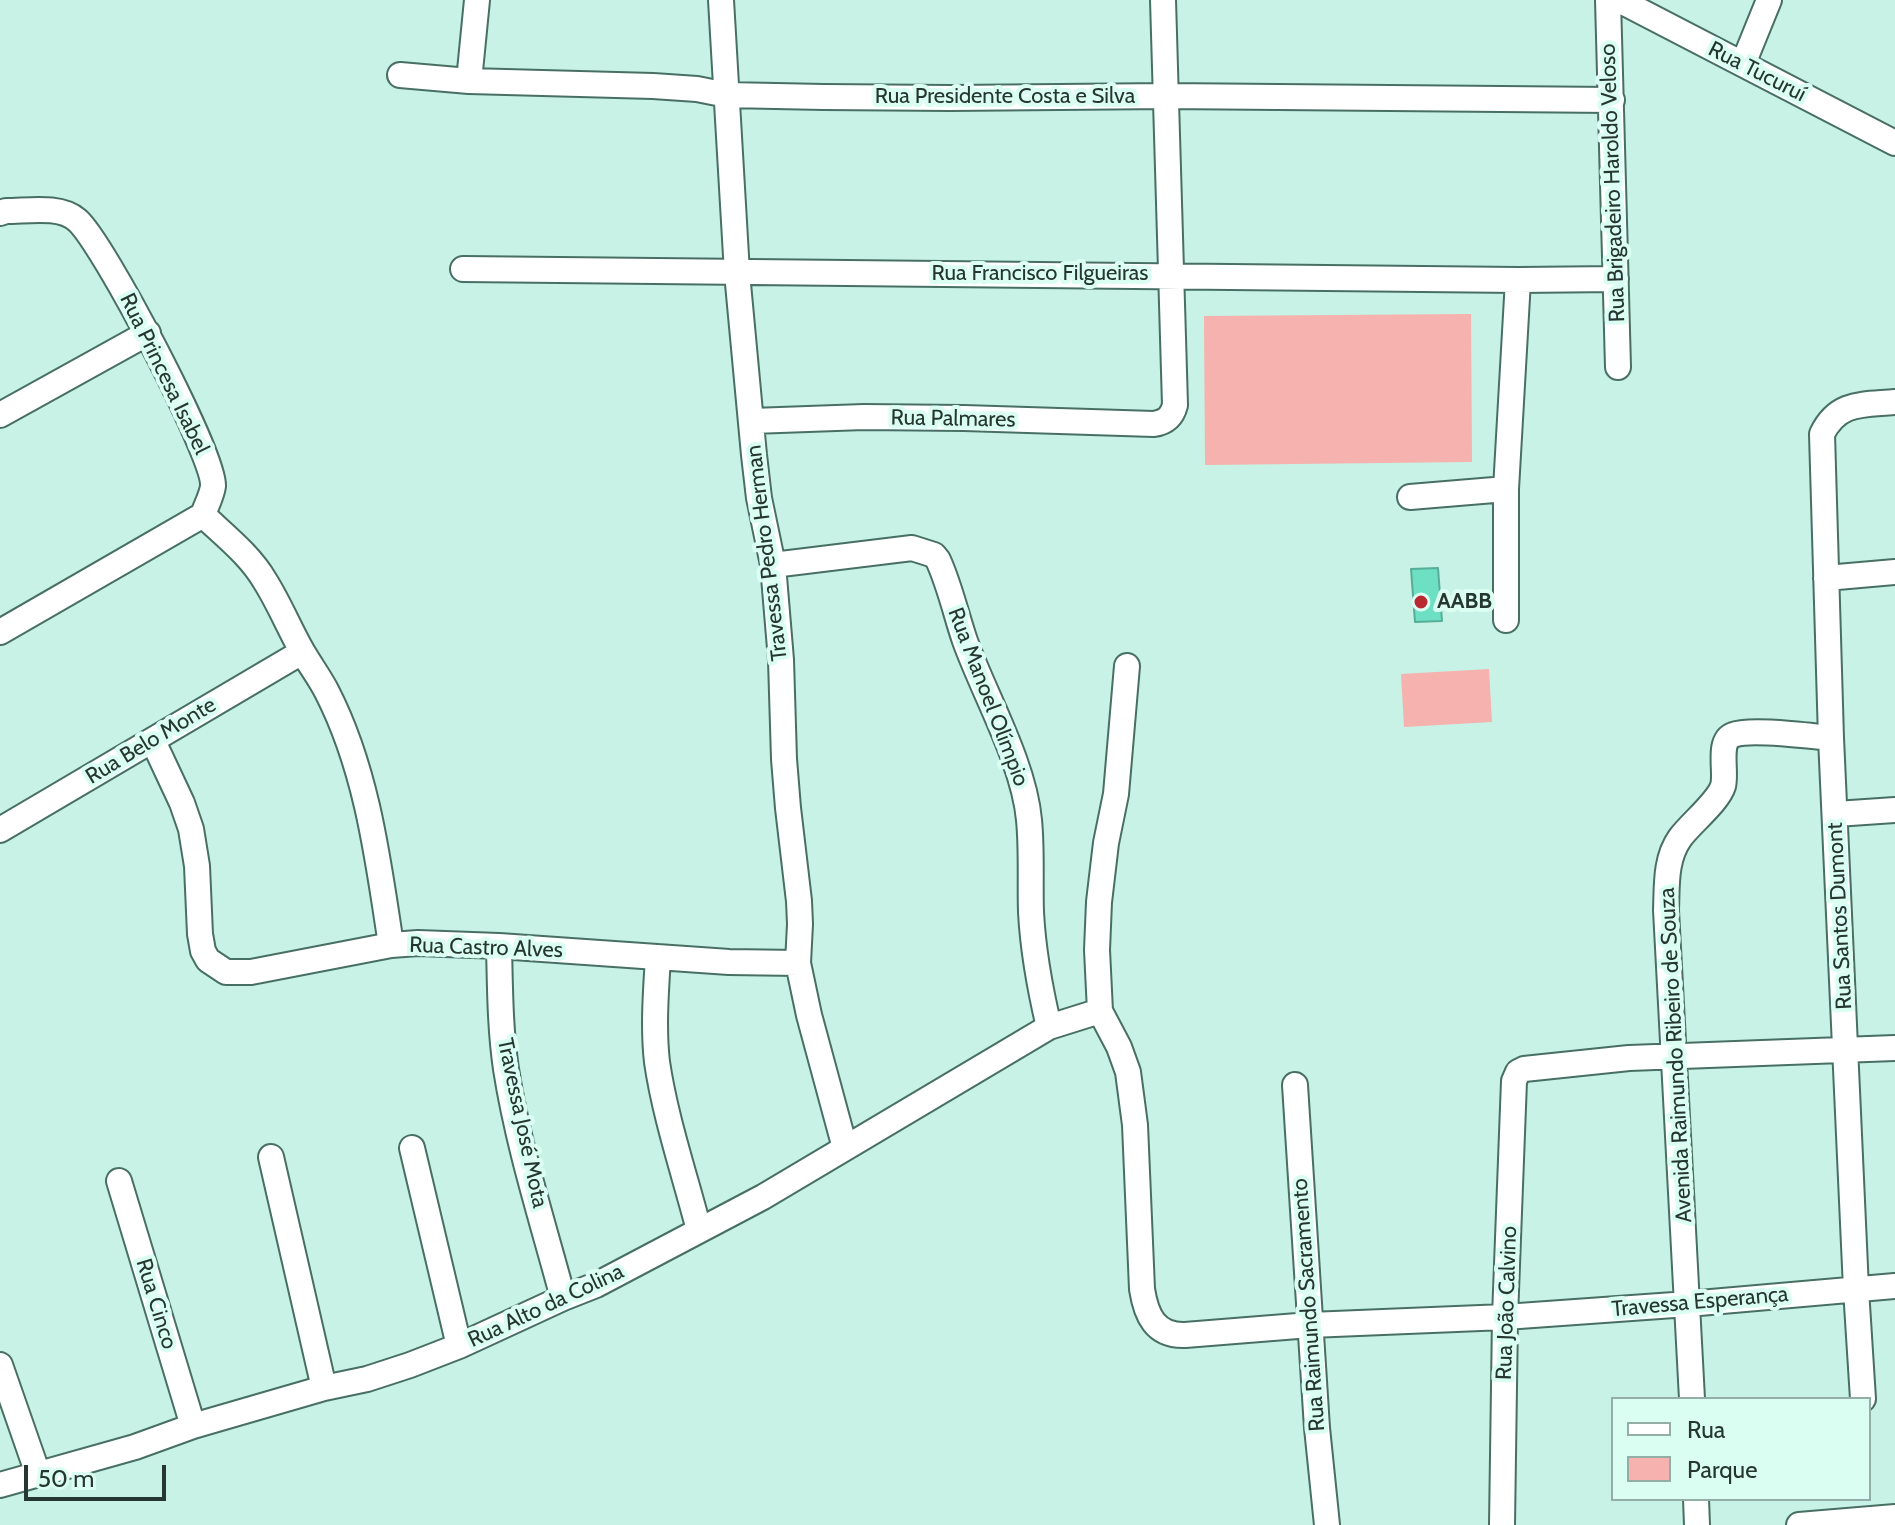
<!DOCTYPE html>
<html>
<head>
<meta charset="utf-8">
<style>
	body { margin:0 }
	#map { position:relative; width:1895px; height:1525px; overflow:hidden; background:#c7f2e5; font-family:Cabin,sans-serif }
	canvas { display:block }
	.legend { position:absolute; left:1611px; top:1397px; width:260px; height:104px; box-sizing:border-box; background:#dbfef3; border:2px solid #93aea6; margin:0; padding:10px 14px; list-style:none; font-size:24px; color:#263732 }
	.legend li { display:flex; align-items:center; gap:16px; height:40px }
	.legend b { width:40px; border:2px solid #93aea6 }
	.scale { position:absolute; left:24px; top:1465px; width:142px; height:36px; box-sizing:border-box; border:4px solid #263732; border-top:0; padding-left:10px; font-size:24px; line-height:28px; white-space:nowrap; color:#263732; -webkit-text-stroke:6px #dbfef3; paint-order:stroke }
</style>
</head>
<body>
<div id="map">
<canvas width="1895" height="1525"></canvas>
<ul class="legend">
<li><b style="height:10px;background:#fff"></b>Rua</li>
<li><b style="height:22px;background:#f6b2ae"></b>Parque</li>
</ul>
<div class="scale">50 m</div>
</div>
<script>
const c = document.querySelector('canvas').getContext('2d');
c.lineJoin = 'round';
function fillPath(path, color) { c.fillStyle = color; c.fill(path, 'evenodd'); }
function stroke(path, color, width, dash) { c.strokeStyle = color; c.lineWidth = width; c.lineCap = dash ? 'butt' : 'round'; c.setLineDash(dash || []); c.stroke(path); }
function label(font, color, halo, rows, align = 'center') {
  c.font = font + ' Cabin,sans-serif'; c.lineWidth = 8; c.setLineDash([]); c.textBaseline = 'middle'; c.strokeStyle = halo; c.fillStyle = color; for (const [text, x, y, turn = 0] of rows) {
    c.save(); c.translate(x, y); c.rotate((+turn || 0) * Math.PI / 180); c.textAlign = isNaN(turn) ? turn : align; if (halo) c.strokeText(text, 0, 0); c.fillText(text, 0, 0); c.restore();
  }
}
const green = new Path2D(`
	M1471,314L1472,462L1205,465L1204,316Z
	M1489,669L1492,722L1404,727L1401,674Z`);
const water = new Path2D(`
	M1438,568L1442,621L1415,622L1411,569Z`);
const minor = new Path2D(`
	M721,0L737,273L754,455L759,498L773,565L781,660L784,759L788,808L799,901L800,924L798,963L809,1015L845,1148
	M1608,0L1618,367
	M1619,0L1895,143
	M1743,64L1769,0
	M400,75L469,81L653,86L697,89L727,95L824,97L950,98L1167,96L1612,100
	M469,81L477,0
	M0,213L6,211C28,211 60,205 77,220C103,242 215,456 213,486C212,495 206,506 203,515C224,535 250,555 265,581C279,603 289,628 302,651C310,665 320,678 327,692C367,770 378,859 391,945
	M463,269L1518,280L1616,279
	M0,415L148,333
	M752,421L864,417L964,418L1154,424C1166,422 1172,417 1175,405L1163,0
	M1410,497L1506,489
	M773,565L912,548L934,555L938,560C950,586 956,615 965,641C985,696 1024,763 1029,820C1032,850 1030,882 1031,912C1033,951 1040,989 1049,1027
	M1826,578L1895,572
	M1506,620V489L1518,280
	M0,632L203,515
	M153,741L182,803L191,829L197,866L200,934L203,951L208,960L226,972H251L391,945L418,943L499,946L729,962L798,963
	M1836,814L1895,810
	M0,830L302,652
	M499,946C500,987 500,1028 506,1069C518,1146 543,1223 563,1298
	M658,957C656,991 653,1027 657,1062C665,1117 685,1176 699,1230
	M1100,1011L1097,950L1099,902L1106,843L1116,794L1127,666
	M1295,1085L1317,1428L1327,1525
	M412,1148L459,1346
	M271,1157L324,1388
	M119,1181L193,1426
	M0,1365L38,1474
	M1692,1399L1666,910C1667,886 1665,859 1680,838C1690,824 1718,802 1723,786C1727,772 1717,741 1733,735C1750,728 1809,736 1831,738
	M1863,1399L1856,1289L1831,738L1822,434C1838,401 1863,405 1895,402
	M0,1485L135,1447L193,1426L324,1388L367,1379L410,1365L459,1346L563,1298L596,1285L763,1197L1049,1027L1100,1011L1119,1047L1128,1072L1135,1125L1142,1289C1146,1315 1155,1336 1185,1335L1310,1325L1505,1317L1688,1304L1895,1286
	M1696,1499L1697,1525
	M1502,1525L1505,1317L1514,1081L1518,1072L1524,1069L1629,1058L1895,1048
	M1799,1525L1895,1517`);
const markers = [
	[1421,602,8,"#b92932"]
];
const streetNames = [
	["Rua Tucuruí",1757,72,27],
	["Rua Presidente Costa e Silva",1005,97],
	["Rua Brigadeiro Haroldo Veloso",1613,183,-92],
	["Rua Francisco Filgueiras",1040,274],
	["Rua Princesa Isabel",164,374,64],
	["Rua Palmares",953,419,1],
	["Travessa Pedro Herman",767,553,-97],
	["Rua Manoel Olímpio",988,697,69],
	["Rua Belo Monte",151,741,-31],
	["Rua Santos Dumont",1840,916,-93],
	["Rua Castro Alves",486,948,2],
	["Avenida Raimundo Ribeiro de Souza",1676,1055,-93],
	["Travessa José Mota",522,1123,78],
	["Travessa Esperança",1700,1302,-5],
	["Rua João Calvino",1507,1303,-88],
	["Rua Cinco",156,1304,73],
	["Rua Raimundo Sacramento",1309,1305,-94],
	["Rua Alto da Colina",546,1306,-25]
];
const poiNames = [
	["AABB",1437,602]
];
fillPath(green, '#f6b2ae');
fillPath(water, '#6de0c3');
stroke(water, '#58ad98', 2);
stroke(minor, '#486f64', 28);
stroke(minor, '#fff', 24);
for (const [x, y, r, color] of markers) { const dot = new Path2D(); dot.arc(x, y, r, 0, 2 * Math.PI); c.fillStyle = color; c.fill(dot); stroke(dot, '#dbfef3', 3); }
label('22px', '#263732', '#dbfef3', streetNames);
label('bold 22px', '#263732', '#dbfef3', poiNames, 'left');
</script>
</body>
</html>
